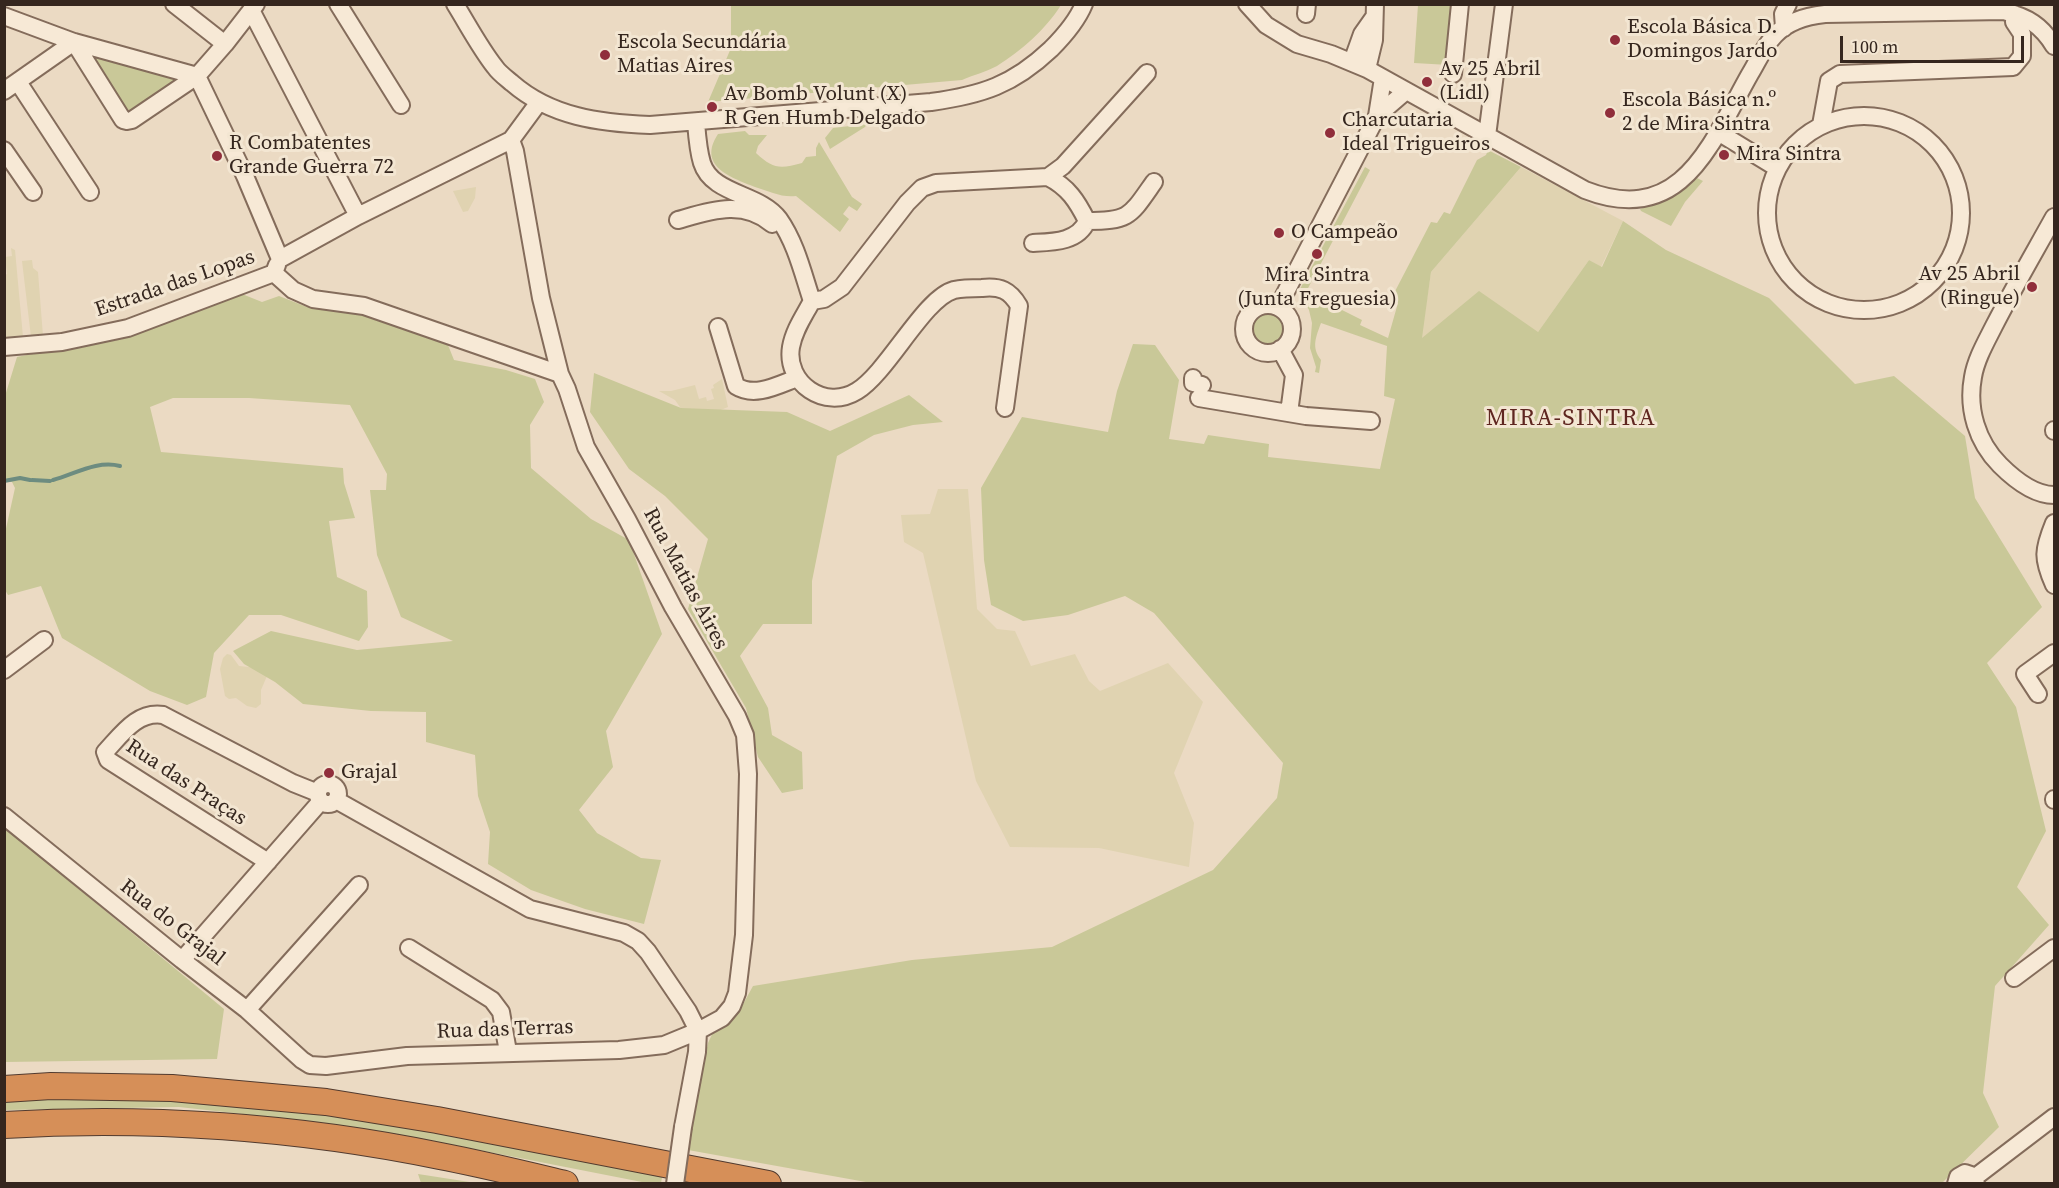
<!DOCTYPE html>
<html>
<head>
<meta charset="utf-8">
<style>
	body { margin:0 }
	#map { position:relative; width:2059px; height:1188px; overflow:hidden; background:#ebdac3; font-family:"Source Serif 4",serif }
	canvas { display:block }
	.frame { position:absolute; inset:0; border:6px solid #35261e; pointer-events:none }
	.scale { position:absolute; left:1840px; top:36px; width:184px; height:27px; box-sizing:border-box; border:3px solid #35261e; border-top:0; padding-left:8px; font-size:18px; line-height:21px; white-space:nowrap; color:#35261e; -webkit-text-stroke:4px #f3e6d2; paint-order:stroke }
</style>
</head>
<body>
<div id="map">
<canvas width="2059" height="1188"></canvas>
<div class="frame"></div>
<div class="scale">100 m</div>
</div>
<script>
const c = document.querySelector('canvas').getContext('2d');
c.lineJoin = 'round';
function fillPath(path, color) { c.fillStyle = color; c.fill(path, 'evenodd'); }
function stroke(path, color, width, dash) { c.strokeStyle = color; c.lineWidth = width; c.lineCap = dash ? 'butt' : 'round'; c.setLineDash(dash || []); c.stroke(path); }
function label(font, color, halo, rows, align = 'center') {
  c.font = font + ' "Source Serif 4",serif'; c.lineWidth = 6; c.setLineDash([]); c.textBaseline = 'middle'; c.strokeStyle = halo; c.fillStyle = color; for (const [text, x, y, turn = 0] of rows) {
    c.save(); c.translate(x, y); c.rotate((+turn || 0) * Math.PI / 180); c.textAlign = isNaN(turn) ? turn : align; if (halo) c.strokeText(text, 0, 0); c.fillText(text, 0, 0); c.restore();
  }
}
const farmland = new Path2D(`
	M1521,167L1623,221L1601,267L1589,260L1538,332L1421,339L1431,272Z
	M476,187L475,198L468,211L463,212L453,191Z
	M11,248L15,250L23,337L5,338L4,303L6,302L5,275L7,274L5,257L12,256Z
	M32,260L33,268L38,272L43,336L31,337L22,261Z
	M722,379L728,407L711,414L682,410L675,400L659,391H671L695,385L699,399L706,397L707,401L714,399L711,389L714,388L713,385Z
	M938,489H968L977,609L997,629L1015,631L1031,666L1075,654L1089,681L1100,691L1168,663L1203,702L1174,773L1194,823L1189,867L1099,848L1010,847L976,781L923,553L904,542L901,515L930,514Z
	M227,654L231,655L239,666L259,668L267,676L261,690V704L256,708L247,706L236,698L229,699L225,696L220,669L223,658Z`);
const green = new Path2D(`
	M731,5V4L1061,5C1046,29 1021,51 997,66C986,72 973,75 962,80L708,102L731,48Z
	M1418,5H1454L1449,65L1414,63Z
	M84,50L185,79L128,116Z
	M867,124L865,127L830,149L825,138L833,128Z
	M745,131L749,135H767L758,146L756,153C773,169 780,169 802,163L806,157L816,156V148L819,142L852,197L862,204L857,211L849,206L843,214L849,219L840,232L796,196C782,198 769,191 755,187C730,177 697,166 718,134Z
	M1488,150L1521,167L1431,272L1422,338L1479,291L1538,332L1589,260L1602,267L1623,221L1666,250L1769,298L1855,384L1894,376L1965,436L1975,498L2042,607L1987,663L2016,707L2046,831L2017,887L2049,925L1995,986L1983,1093L1999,1127L1942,1183L877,1184L688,1150L690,1127L708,1043L716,1026L741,1008L753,986L912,960L1052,947L1213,870L1277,798L1283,763L1154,613L1125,596L1068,615L1023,621L991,605L984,560L981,488L1022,417L1108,432L1117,391L1133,344L1155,345L1179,380L1169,439L1204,444L1208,435L1269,444L1268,457L1380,469L1395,399L1384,396L1387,346L1321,323C1316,337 1311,347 1321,360L1319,373L1315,372L1316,367L1310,348L1312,323L1309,310L1299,293L1300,289L1365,167L1370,170L1306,292L1362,320L1360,325L1388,338L1398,303L1391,299L1431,222L1437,223L1444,212L1450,214L1477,160L1486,155Z
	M1697,178L1703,181L1685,202L1671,226L1641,211L1640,209C1665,201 1679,197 1697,178Z
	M242,294L262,302L279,296L307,307L356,312L446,340L454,360L506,370L535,379L544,402L530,425L531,468L591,519L629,540L662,634L606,731L613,767L579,810L597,833L641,858L661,860L644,924L585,909L531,890L488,864L490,832L478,796L475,755L426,742V712L371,711L303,704L275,682L244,664L233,651L271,631L357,650L453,641L401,617L377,555L370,490H386L387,474L350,405L249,398H173L150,407L161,452L343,468L344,483L355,518L329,521L337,577L367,591L368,627L359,641L281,615H249L214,653L206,697L187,705L150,691L62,638L41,586L8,595L5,590V533L15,488L12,482H5V396L17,357L143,331Z
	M1250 328a17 17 0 1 1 34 0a17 17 0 1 1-34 0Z
	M594,373L681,408L787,412L830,431L909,395L943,422L913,425L874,435L837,456L812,581V624H763L740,656L768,708L772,735L802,752L803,789L782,793L758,757L746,708L688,609L708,539L665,496L629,469L590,412Z
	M4,827L224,1009L217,1059L5,1062Z
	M181,1096L310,1109L663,1172L661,1183H647L438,1142L325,1123L179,1107L5,1110L4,1098Z
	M418,1174L476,1183H421Z`);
const stream = new Path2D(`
	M32,480L50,481
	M53,480C75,474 97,460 120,466
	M4,481L20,478L30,480`);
const minor = new Path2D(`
	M174,4L225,44
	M338,4L401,105
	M455,4C468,25 480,48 495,67C499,73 506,78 512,83C551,117 600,123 650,125L931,102C982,95 1013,85 1051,49C1064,36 1077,21 1084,4
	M1247,4L1266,25L1297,44L1331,54L1367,69L1585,190C1682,228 1711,143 1750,74C1758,61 1764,46 1775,35C1788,21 1806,16 1825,14L2004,11C2029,18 2041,25 2054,46
	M252,12L358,216
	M1306,14L1307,4
	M4,16L74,42L197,76
	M1784,28L1783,14L1788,4
	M1352,62L1362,34L1374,17
	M1367,69L1374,40L1375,4
	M1453,74L1460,4
	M197,76L245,176L280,259
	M18,82L90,192
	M4,91L74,42L123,120L127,121L132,120L197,76L225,44L256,4
	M1767 213a97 97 0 1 1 194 0a97 97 0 1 1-194 0Z
	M1377,116L1406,91
	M696,122C697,135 698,150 702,163C712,195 760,193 779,219C796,243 803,274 812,301
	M1821,125L1829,81L1840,74L2013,67L2022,56V34L2014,22V14
	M1718,132L1777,168
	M1487,136L1504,4
	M4,150L33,192
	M2054,217C2034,253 2013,289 1994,326C1986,342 1976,359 1973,377C1967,409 1977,442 2000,465C2014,479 2033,495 2054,495
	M678,220C710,211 743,199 772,224
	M1087,221C1130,221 1130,216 1154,182
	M1033,243C1053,242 1078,242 1087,221C1077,201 1068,187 1048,177
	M280,259L358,216L511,140L539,102
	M274,273L293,290L313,299L364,306L560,374
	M812,301C804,316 794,330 791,347C785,383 825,411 857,391C888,372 924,298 954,290C963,288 973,288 982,288C1000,286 1010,290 1019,306L1005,408
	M812,301L824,299L842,287L907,203L922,188L936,183L1048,177L1063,166L1147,73
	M1244 329a24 24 0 1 1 48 0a24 24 0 1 1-48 0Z
	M1278,307L1377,116L1383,78
	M718,327L736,386C755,398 778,385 797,378
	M4,347L62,342L128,328L274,273L277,265
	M1280,349L1294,375L1289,413
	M1193,378V383L1202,385
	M1199,398L1306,416L1371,421
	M2054,431V430
	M2054,523C2043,550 2042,558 2054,585
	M4,670L44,640
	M2038,694L2025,674L2054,653
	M318 794a10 10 0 1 1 20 0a10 10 0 1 1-20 0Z
	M336,800L530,909L624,933L638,941L648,952L688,1011L698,1031
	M2054,800V799
	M4,816L182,960L247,1010L302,1060L310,1065L326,1066L407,1056L619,1050L664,1045L698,1031L722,1018L732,1006L737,993L744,935L748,774L745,735L737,716L673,607L627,519L586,447L567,389L560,374L541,298L515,151L511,140
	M268,862L108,760L105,752C122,734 137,711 163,715L293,783L318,793
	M409,948L492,1000L501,1012L508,1052
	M182,960L321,801
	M2014,978L2054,948
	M247,1010L359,885
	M683,1127L697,1052L698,1031
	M1974,1178L2054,1117
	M1956,1184L1958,1177L1965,1173L1971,1175L1976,1184`);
const highway = new Path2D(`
	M4,1089L51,1086L172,1088L326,1102L437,1120L768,1184
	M4,1125C148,1116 299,1127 440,1156C482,1164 523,1174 565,1184`);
const minorBridge = new Path2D(`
	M675,1184L683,1127`);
const markers = [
	[1615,40,6,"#902e3b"],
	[605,55,6,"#902e3b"],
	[1427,82,6,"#902e3b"],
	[712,107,6,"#902e3b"],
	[1610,113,6,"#902e3b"],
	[1330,133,6,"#902e3b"],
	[1724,155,6,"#902e3b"],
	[217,156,6,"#902e3b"],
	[1279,233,6,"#902e3b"],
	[1317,254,6,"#902e3b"],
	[2032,287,6,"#902e3b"],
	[329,773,6,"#902e3b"]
];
const poiNames = [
	["Escola Básica D.",1627,28],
	["Domingos Jardo",1627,52],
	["Escola Secundária",617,43],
	["Matias Aires",617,67],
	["Av 25 Abril",1439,70],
	["(Lidl)",1439,94],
	["Av Bomb Volunt (X)",724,95],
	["R Gen Humb Delgado",724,119],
	["Escola Básica n.º",1622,101],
	["2 de Mira Sintra",1622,125],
	["Charcutaria",1342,121],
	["Ideal Trigueiros",1342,145],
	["R Combatentes",229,144],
	["Grande Guerra 72",229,168],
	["Mira Sintra",1736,155],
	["O Campeão",1291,233],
	["Av 25 Abril",2020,275,"right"],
	["(Ringue)",2020,299,"right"],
	["Mira Sintra",1317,276,"center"],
	["(Junta Freguesia)",1317,300,"center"],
	["Grajal",341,773]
];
const streetNames = [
	["Estrada das Lopas",175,284,-19],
	["Rua Matias Aires",685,579,62],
	["Rua das Praças",186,783,33],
	["Rua do Grajal",172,923,38],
	["Rua das Terras",505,1030,-2]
];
const quarterNames = [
	["MIRA-SINTRA",1571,419]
];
fillPath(farmland, '#e0d3b1');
fillPath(green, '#c9c898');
stroke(stream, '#6d8c80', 4);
stroke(minor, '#846c5b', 20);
stroke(highway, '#523b2f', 28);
stroke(minor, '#f7e9d6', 16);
stroke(highway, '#d68f58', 26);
stroke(minorBridge, '#846c5b', 20, []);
stroke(minorBridge, '#f7e9d6', 16);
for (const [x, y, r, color] of markers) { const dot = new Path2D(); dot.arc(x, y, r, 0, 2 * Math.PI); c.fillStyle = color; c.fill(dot); stroke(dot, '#f3e6d2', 2); }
label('21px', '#35261e', '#f3e6d2', poiNames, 'left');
label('21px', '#35261e', '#f3e6d2', streetNames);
c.letterSpacing = '1.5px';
label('24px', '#5f2620', '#f3e6d2', quarterNames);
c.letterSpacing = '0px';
</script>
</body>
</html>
